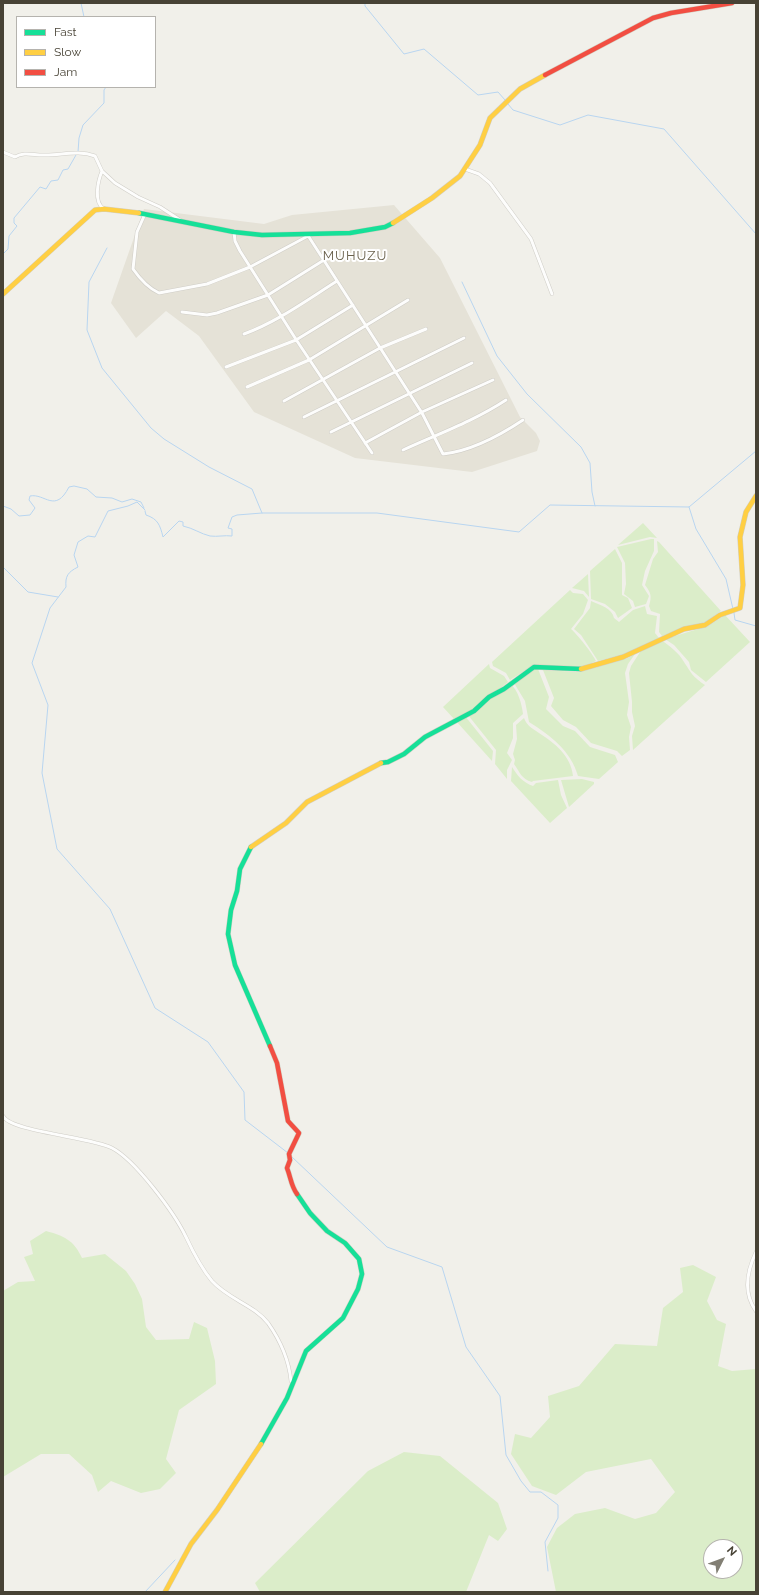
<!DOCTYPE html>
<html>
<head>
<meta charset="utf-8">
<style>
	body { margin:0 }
	#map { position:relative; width:759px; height:1595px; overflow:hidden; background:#f1f0ea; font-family:Raleway,sans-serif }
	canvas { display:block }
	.frame { position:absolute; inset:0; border:4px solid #474235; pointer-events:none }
	.legend { position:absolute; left:16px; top:16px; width:140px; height:72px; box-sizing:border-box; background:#fff; border:1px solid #b5b3ae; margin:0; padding:5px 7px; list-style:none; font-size:12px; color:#474235 }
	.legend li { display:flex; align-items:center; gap:8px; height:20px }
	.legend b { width:20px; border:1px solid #b5b3ae }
	.north { position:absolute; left:703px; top:1539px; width:40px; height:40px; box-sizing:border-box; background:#fff; border:1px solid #b5b3ae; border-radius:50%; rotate:48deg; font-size:11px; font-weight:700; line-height:16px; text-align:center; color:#474235 }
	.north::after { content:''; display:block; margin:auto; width:14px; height:18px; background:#827f74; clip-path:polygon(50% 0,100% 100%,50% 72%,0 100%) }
</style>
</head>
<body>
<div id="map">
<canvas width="759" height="1595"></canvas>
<div class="frame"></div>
<ul class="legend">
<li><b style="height:5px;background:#16e098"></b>Fast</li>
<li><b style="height:5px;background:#ffcf43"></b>Slow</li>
<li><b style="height:5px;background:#f24e42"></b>Jam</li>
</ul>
<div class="north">N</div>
</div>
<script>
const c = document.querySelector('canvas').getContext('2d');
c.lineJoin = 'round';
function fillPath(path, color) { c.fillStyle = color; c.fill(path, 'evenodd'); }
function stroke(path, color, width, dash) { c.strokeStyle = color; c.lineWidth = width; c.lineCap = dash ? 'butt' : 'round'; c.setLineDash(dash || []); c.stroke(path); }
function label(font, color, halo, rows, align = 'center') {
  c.font = font + ' Raleway,sans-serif'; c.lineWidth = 4; c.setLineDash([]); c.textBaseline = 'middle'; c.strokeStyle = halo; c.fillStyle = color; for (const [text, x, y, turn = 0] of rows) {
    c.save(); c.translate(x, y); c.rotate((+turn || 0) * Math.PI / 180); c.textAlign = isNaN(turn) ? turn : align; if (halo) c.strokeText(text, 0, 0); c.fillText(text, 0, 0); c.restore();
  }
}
const residential = new Path2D(`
	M394,205L440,258L520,417L536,433L540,441L537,451L472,472L355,458L254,412L199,336L166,311L136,338L111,303L144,209L264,224L292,215Z`);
const green = new Path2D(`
	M643,523L657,538L650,537L618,545Z
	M651,539H654V551L645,571L642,585L649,596L646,604L635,607L633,601L624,594L626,584L625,563L617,547Z
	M657,541L659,542L721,611L706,622L662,636L659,632L660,614L651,611L649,606C652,596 651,593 645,585L653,559L658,552Z
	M615,549L622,563V595L628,598L632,608L618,618L615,612L605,604L591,599L590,571Z
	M588,574L589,597L584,591L572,588Z
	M570,590L573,593L583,594L588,600L583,614L571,629C577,634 593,654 596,661L579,669L532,666L510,680L506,673L493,666L492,662Z
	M591,601C600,605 612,608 614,618L619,622L633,610L645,606L647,614L657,616L655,633L659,638L628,654L598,661L581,635L574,629L590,608Z
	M725,615L750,642L706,682L691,670L689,662L674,645L665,639L708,626Z
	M661,640C670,646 679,653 684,662C692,674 692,676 705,685L633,750L632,736L635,726L632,712V702L629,673L631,666L642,649Z
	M635,654L628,664L625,673L629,702L627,715L631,727L629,737L630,750L622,756L617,751L591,743L576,727L563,720L551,706L554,698L543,670L579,672L628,658Z
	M489,664L490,668L504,676L508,682L474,709L454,719L443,707Z
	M533,669H538L549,697L546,709L563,726L575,731L590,747L615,755L618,762L599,779L578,776C571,751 550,735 529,722L525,701L514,683Z
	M510,684C518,689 522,705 523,714L513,723V738L507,753L512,760L507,770V779L495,764L496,750L468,715Z
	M465,716L493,751L492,761L456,721Z
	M524,718C527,726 532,728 539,733C555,743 571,756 573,776L533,781L532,782C521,779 520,772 514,764L515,760L513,754L517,739L516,725Z
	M512,767C518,776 522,782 533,786L536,783L558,780L561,795L567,808L550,823L511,781Z
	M582,779L594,782V784L569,807L561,780Z
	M46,1231C64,1236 74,1240 82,1258L105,1254L126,1271L135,1284L142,1299L146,1327L156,1340L189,1339L194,1322L207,1328L215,1361L216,1384L179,1410L166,1459L176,1473L160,1489L141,1493L111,1481L98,1492L92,1475L69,1454H41L3,1477V1291L18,1282L35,1281L24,1257L33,1254L30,1241Z
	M693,1265L716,1277L707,1301L717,1320L726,1324L718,1366L732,1371L756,1369V1592H556L547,1547L557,1528L575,1514L605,1508L635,1519L656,1513L675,1492L651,1459L586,1472L556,1495L532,1486L511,1454L515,1434L531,1438L550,1417L548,1396L579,1386L615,1344L657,1346L663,1308L683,1292L680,1268ZM711,1547H735V1571H711Z
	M404,1452L440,1456L498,1503L507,1529L498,1541L489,1535L466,1592H260L255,1583L368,1471Z`);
const stream = new Path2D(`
	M81,3L84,17
	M365,3V6L404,54L424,49L478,95L498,92L505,100
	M508,104L513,110L560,125L588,115L664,129L756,234
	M78,152L79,138L83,125L104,103V90L106,87
	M107,248L89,282L87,330L102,368L151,428L164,439L209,467L252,489L262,513
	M3,254L8,249L9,236L17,226L14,223V218L40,187L46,189L51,181L58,180L63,170L68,169L76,155
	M462,282L497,356L527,394L581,447L590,463L592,492L595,506
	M3,506L11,509L19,516L30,515L35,508L29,500L30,496C45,493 55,514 69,487L74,486L87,489L96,497L112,498L122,502L132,499L141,502L144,508
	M689,507L696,529L726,579L733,609
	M145,510L137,502L128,506L108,511L95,537L88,536L78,542L74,555L78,567C68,572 65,576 66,587L50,608L32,663L48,705L42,773L57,849L110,909L155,1008L208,1042L244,1092L245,1120L288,1153
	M145,511L146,515C158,519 160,525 163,537L179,521L183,522V526C193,528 201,534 210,536C217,537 225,535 232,536V529L228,528L232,517L237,515L262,513H377L519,532L550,505L689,507L756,451
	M3,567L28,592L58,597
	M734,613L735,620L756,626
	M292,1157L387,1247L442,1267L466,1347L500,1396L506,1455L521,1481L530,1492H541L558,1505V1518L545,1542L548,1571
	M145,1592L175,1560`);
const street = new Path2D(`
	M3,152L15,157C25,151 35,156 46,155C63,155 78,150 95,156L102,171L115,183L138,197L160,207L180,220
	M465,169L479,174L490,183L531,239L552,294
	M102,171C98,181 93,202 104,209
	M145,214L137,232L133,269C140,279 148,288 159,293L207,284L250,267L308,236
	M234,232L235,241L240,251L297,341L372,453
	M307,234L422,413L443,454C472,451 499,436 523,420
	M182,312L207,315L217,313L268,295L324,260
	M244,334C277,322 307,300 337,281
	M226,367L296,340L353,305
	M247,387L309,360L408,300
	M284,401L380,348L426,329
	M304,417L464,338
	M331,432L472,363
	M365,443L422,412L493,380
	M403,450C438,434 474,421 506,400
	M3,1116C11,1132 92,1137 112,1148C135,1160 174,1212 186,1237C193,1252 202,1269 212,1281C228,1299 254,1305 268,1323C280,1340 289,1361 291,1381
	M756,1252C747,1271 743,1293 756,1311`);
const fast = new Path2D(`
	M139,213L234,232L262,235L350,233L385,227L393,223
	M381,763L388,762L404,754L425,737L474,711L489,697L504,689L534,667L581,669
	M251,847L240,869L237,891L231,910L228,934L235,965L270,1046
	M261,1444L287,1398L306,1351L343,1318L358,1289L362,1274L359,1259L345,1243L327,1231L310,1213L297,1194`);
const slow = new Path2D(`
	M393,223L432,198L460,176L480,145L490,118L520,89L545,75
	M3,294L95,210L104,209L139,213
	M581,669L623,657L684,629L705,625L720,615L740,608L743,585L740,537L746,512L756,496
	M251,847L286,823L307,802L381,763
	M165,1592L191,1544L217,1510L261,1444`);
const jam = new Path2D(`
	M545,75L653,18L671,13L732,3
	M270,1046L277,1063L288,1121L299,1133L289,1154L290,1160L287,1168C291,1178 291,1186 297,1194`);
const quarterNames = [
	["MUHUZU",355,256]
];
fillPath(residential, '#e5e2d7');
fillPath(green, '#dbedc9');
stroke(stream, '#b8d5f0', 1);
stroke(street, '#cfcdc7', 4);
stroke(fast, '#d1cec1', 5.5);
stroke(slow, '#d1cec1', 5.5);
stroke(jam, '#d1cec1', 5.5);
stroke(street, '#fdfdfc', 3);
stroke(fast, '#16e098', 4.5);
stroke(slow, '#ffcf43', 4.5);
stroke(jam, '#f24e42', 4.5);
c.letterSpacing = '1px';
label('13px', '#6a614c', '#fff', quarterNames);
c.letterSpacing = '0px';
</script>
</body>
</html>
